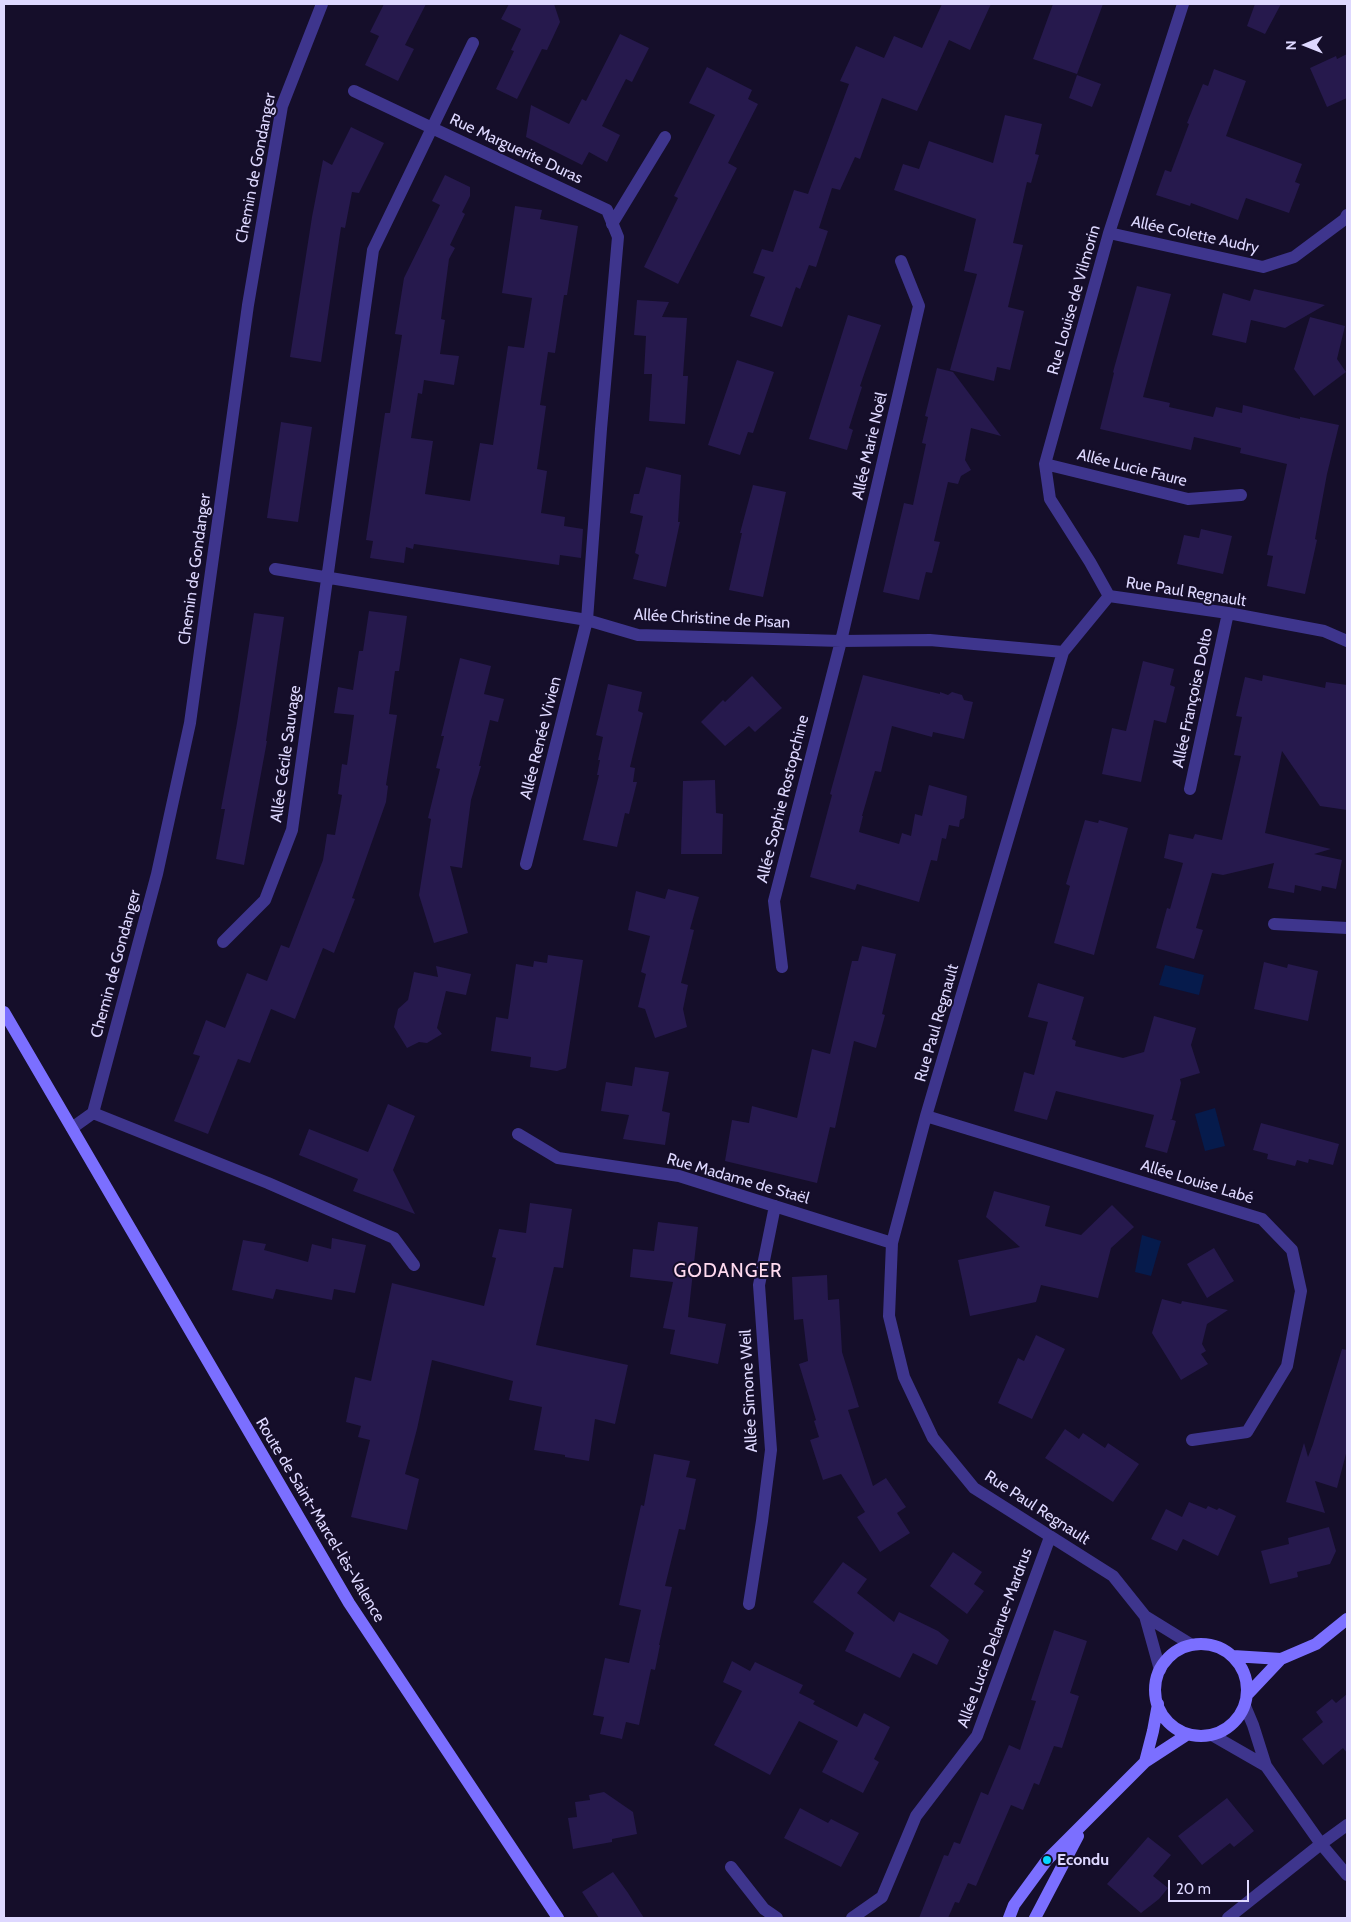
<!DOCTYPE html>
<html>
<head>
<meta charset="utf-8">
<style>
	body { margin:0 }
	#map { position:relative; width:1351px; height:1922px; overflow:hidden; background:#150e2a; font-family:Cabin,sans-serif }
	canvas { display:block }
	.frame { position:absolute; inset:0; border:5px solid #ded8ff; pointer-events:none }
	.north { position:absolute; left:1281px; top:20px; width:50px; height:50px; -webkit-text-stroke:4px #150e2a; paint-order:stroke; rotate:269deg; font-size:14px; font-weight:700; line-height:20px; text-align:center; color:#ded8ff }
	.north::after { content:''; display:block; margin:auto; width:18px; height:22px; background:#ded8ff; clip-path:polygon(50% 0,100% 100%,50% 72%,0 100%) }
	.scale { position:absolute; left:1168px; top:1880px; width:81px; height:22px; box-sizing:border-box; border:2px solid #ded8ff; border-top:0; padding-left:6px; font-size:15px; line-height:18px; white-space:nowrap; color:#ded8ff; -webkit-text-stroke:4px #150e2a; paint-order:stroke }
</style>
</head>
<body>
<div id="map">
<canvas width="1351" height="1922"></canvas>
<div class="frame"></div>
<div class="north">N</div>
<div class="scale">20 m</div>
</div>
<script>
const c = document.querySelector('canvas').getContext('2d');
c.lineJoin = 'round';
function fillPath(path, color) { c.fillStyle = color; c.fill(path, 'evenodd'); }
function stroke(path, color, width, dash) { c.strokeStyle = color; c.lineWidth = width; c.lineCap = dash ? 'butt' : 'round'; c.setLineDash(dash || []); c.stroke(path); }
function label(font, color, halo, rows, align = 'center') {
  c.font = font + ' Cabin,sans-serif'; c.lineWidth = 4; c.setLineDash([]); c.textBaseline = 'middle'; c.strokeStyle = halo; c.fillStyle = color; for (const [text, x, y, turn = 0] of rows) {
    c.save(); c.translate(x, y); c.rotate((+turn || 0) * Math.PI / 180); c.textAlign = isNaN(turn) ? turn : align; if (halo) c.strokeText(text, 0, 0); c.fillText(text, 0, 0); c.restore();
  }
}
const water = new Path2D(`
	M1165,965L1204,975L1199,995L1159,985Z
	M1215,1108L1225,1146L1205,1151L1195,1114Z
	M1142,1235L1161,1241L1151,1276L1135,1272Z`);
const building = new Path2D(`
	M384,4H426L405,45L414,49L398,81L365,65L379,36L370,32Z
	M509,4H554L560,22L547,50L542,49L517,99L496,89L514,51L511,50L521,29L501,19Z
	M942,4H991L970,50L949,40L917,111L882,98L860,159L855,157L840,190L832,188L819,228L828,231L816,267L809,265L800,289L796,287L782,327L750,316L765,277L753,273L762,249L773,252L794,190L808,194L849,84L840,81L856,46L884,58L894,36L922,48Z
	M1053,4H1103L1077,74L1033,59Z
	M1255,4H1281L1265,34L1247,26Z
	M620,34L649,48L632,82L626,79L602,126L620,135L607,162L589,152L582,165L526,137L531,105L569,124L582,99L586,101Z
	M1347,54V98L1327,107L1310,68L1336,56L1337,59Z
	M707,67L752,90L748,99L758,104L728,163L737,168L678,284L644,267L678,198L674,196L715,115L689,103Z
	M1214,69L1246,81L1226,136L1302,164L1295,182L1300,184L1289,213L1246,198L1238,220L1191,203L1190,206L1156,195L1165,170L1171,172L1189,124L1187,123L1203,84L1208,86Z
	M1077,75L1101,84L1092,107L1069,98Z
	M1005,115L1042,124L1035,154L1039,155L1031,183L1027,182L1013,243L1023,245L1008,307L1024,311L1010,370L997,367L994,381L950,370L977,274L964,271L976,219L894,190L903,164L919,169L929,141L993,163Z
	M351,127L384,143L359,193L352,192L345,228L341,227L321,362L290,357L312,217L323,160L332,165Z
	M445,175L470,187V196L462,212L465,214L450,245L455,248L449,259L441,319L445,320L440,354L459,356L454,385L424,380L422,394L418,393L411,438L433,441L425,494L470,501L480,443L493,445L508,346L524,348L532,298L502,293L515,206L542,210L540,219L578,226L567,295H564L555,353L548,352L540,405L546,406L537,469L547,471L541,513L565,517L564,526L583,529L581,558L560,555L559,565L414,544L413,549L406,547L404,563L370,558L373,541L366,540L385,413H390L402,335L395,334L404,278L440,205L432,201Z
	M1137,286L1171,294L1143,397L1170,403L1169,407L1213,417L1216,407L1242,413L1243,405L1300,419V417L1339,425L1327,474L1315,539L1317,540L1305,594L1267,586L1273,556L1267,555L1287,464L1240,453L1241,448L1194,437L1191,450L1100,429L1114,373L1113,372Z
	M1254,289L1325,305L1285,328L1251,320L1246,343L1212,335L1223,293L1250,301Z
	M637,300L669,302L662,317L687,318L683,376H688L685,424L649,421L652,374H644L646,336L634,335Z
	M848,315L881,325L860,386L862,387L849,428L853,430L847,450L809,439Z
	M1310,317L1345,326L1337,359L1346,372L1314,396L1294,369Z
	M737,360L774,372L753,433L748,432L740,455L708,445Z
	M937,368L953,372L1001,436L971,428L965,460L971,470L961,476L958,484L948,482L934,541L940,542L932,573L926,572L919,600L883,592L904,503L913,505L926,444L922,443L928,417L925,416Z
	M281,422L312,427L298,522L267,518Z
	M646,467L681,475L678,522H680L666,587L633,579L639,555L635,553L643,516L630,513L634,494H639Z
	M753,485L786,492L763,597L729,590L742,533H740Z
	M1201,529L1232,536L1223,574L1177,564L1184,535L1199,538Z
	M369,611L407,616L399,671H395L389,714L397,715L386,785L388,786L386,802L352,898L355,899L334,953L323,948L295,1019L271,1009L250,1063L238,1059L208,1134L174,1121L200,1056L193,1054L206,1020L225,1028L247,973L267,981L281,945L289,948L323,860L327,834L335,835L342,795L338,794L342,764L347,765L354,715L334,713L338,687L353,690L359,651H363Z
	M254,613L284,617L266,741H267L244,865L216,859L225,809H221L237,723Z
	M460,658L491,666L484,694L504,699L498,722L490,720L479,766H481L471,800L462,868L450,866L468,933L434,943L419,895L431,819L428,818L440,769L436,768L444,736H441Z
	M1143,661L1174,669L1170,685L1175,687L1166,723L1154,720L1141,782L1102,774L1112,728L1126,731Z
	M863,675L940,694V692L948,695L952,692L962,695L964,700L973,702L964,739L933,732L932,737L892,726L881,772L875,771L862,816H863L859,832L899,844L902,833L911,836L915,814L922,816L929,785L967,796L964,818L960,820L959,827L949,825L946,839L942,838L937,861L931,860L919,902L857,884L855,890L810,877L832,795L830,794Z
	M1263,675L1325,688L1326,682L1347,685V810L1320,806L1282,751L1265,833L1331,849L1314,854L1342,860L1336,889L1322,886L1321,891L1295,885L1294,893L1268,888L1274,863L1223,875L1212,873L1196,928L1203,930L1194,959L1156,948L1167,908L1170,909L1183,863L1164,858L1169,834L1193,839L1195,834L1222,840L1241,756L1234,755L1242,717L1236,716L1245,677L1262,681Z
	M752,676L782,708L755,732L749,726L725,746L701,722L723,700L725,702Z
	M608,684L642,692L638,711L643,713L630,767L635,768L633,782H637L629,814L625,813L617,847L583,840L599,775H597L600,760H598L603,737L596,735Z
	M715,780L716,813L723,814L722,854H681L683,781Z
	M1085,820L1098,823L1099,820L1128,828L1094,955L1054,943L1070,886L1066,884Z
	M668,889L699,897L690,929L694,930L681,983L688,985L683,1009L687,1027L655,1038L645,1009L638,1007L646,974L641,972L650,936L628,930L636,891L665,899Z
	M862,946L896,954L882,1014L885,1015L876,1048L854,1041L835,1128L830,1127L817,1183L725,1161L732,1120L749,1123L752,1106L797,1118L812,1049L830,1054L852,961H858Z
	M548,955L583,960L566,1068L557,1071L530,1067L531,1057L491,1051L496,1017L508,1019L516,964L533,967L534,961L547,963Z
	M1264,962L1287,968L1288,964L1318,971L1308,1021L1254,1009Z
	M436,966L471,974L466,995L446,991L437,1028L442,1034L427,1043L419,1042L407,1048L394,1027L398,1009L408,1000L414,972L438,977Z
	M1038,983L1084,997L1072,1039L1076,1041L1075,1046L1123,1058L1144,1052L1154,1016L1196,1028L1191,1045L1200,1073L1180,1079L1181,1083L1172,1119H1170L1176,1121L1167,1153L1145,1147L1154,1115L1056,1091L1047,1120L1014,1111L1024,1072L1034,1075L1048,1022L1028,1017Z
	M635,1067L669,1072L662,1111L670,1113L665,1145L623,1139L629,1115L601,1111L606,1082L632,1086Z
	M388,1104L415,1116L393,1170L415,1214L353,1191L358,1179L299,1155L309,1129L368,1152Z
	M1261,1123L1339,1144L1333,1165L1309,1159L1308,1163L1297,1160L1295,1166L1267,1159L1268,1154L1253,1150Z
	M994,1191L1050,1206L1045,1226L1081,1235L1112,1205L1134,1227L1111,1248L1098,1298L1041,1285L1036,1302L970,1316L958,1260L1020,1247L986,1217Z
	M530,1203L572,1209L563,1268L554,1267L536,1345L628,1365L615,1424L595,1419L589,1461L565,1457V1455L534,1450L542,1407L509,1400L513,1381L432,1360L417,1429L405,1474L419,1479L407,1530L351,1517L370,1440L358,1437L361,1426L346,1422L355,1377L371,1381L392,1283L484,1306L496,1258L492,1257L499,1229L526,1233Z
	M658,1222L698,1227L688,1317L726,1324L718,1364L670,1354L675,1330L663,1328L673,1282L630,1277L633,1249L654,1251Z
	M332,1238L366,1245L355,1293L334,1289L332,1300L276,1289L273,1299L232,1290L243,1240L266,1244L264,1250L308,1262L312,1244L331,1249Z
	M1214,1248L1234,1281L1207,1298L1187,1264Z
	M827,1275L828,1300L839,1299L842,1352L859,1407L848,1410L873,1486L886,1478L906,1507L897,1513L910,1533L880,1552L857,1517L865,1512L841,1474L823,1480L810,1440L819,1437L814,1421L816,1420L799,1364L808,1361L803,1319L794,1320L792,1277Z
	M1162,1299L1181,1304L1182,1301L1228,1310L1207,1324L1202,1344L1206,1351L1201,1354L1208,1364L1181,1380L1152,1333Z
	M1036,1335L1065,1349L1032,1419L998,1403L1018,1358L1024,1361Z
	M1342,1349L1347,1350V1450L1337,1488L1315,1481L1325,1513L1286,1502L1304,1443L1308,1457L1313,1444Z
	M1065,1429L1079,1439L1083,1433L1105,1448L1108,1443L1139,1464L1113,1502L1045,1458Z
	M654,1454L690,1461L686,1477L696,1479L685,1530L679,1529L665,1586L672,1587L659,1645H660L655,1670L651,1669L639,1725L626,1722L622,1739L600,1734L604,1717L593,1715L605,1658L629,1663L641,1610L619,1605L641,1505L644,1506Z
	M1189,1502L1206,1509L1208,1506L1217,1510L1219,1508L1236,1516L1218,1556L1183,1539L1177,1551L1151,1539L1166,1509L1182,1517Z
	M1329,1527L1336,1551L1330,1564L1297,1572L1298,1577L1270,1584L1261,1551L1289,1544L1288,1538Z
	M953,1552L982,1572L974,1584L984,1591L967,1614L930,1586Z
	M843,1562L867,1579L857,1593L894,1622L899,1612L938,1631L949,1640L937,1665L913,1653L900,1678L845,1651L854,1633L813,1602Z
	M1054,1630L1087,1641L1070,1693L1079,1696L1062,1748L1054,1746L1039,1785L1034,1783L1023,1810L1011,1805L976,1886L968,1883L959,1903L955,1902L948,1918H919L944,1855L948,1856L954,1842L960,1844L981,1792L988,1795L1009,1745L1020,1750L1036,1701L1031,1700Z
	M732,1661L750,1671L755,1662L803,1685L799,1693L815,1701L813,1704L857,1727L864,1713L890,1727L874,1759L879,1762L863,1793L822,1772L838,1741L799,1721L770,1775L714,1745L742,1691L723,1682Z
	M1347,1694V1753L1343,1748L1323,1765L1302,1739L1323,1722L1316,1712L1332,1699L1336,1703Z
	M604,1792L633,1812L637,1834L612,1839V1842L573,1849L568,1818L577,1817L575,1802L590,1800L589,1795Z
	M1227,1798L1254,1831L1234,1847L1230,1843L1202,1865L1178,1836Z
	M800,1808L828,1823L831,1819L859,1833L841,1867L784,1838Z
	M1148,1837L1171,1855L1153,1876L1168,1888L1159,1899L1141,1913L1107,1884Z
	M613,1872L628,1893L644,1918H599L582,1892Z`);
const street = new Path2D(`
	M354,91L432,128L473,43
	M612,224L665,137
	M1109,233L1263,267L1294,257L1345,219L1347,215
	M1045,464L1188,499L1241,495
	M275,569L587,620L638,635L841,641L930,640L1063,652
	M1109,596L1063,652L926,1116L892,1243L889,1316L904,1377L933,1438L974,1488L1113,1576L1145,1616L1192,1645
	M1109,596L1090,562L1050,499L1045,464L1109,233L1183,4
	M1109,596L1228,613L1324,631L1347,641
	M1190,789L1228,613
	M1274,924L1347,928
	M223,942L265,900L292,830L373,250L432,128L607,210L618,237L601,429L587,620L526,864
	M782,967L774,901L841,641L919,306L901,261
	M93,1113L268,1183L394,1238L414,1265
	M926,1116L1262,1219L1292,1250L1301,1291L1287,1366L1247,1432L1192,1440
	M72,1128L93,1113L157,874L190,723L248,305L282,106L322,4
	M518,1134L558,1158L679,1176L892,1243
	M749,1604L762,1521L771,1450L759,1285L775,1206
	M1145,1616L1160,1670
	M1245,1706L1253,1725L1266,1766L1321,1844L1347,1825
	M1212,1735L1266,1766
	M731,1867L764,1909L777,1918
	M852,1918L882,1897L916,1816L977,1736L1050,1537
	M1228,1918L1321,1844L1347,1875`);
const secondary = new Path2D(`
	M4,1012L349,1603L558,1918
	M1155 1690a46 46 0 1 1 92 0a46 46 0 1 1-92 0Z
	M1233,1656L1281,1659
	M1247,1695L1281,1659L1316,1644L1347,1619
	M1145,1762L1153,1731L1158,1704
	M1009,1918L1014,1905L1047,1860L1145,1762L1188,1734
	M1035,1918L1078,1836`);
const markers = [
	[1047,1860,5,"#04d7ff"]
];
const streetNames = [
	["Rue Marguerite Duras",516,149,25],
	["Chemin de Gondanger",256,168,-79],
	["Allée Colette Audry",1195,235,12],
	["Rue Louise de Vilmorin",1074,300,-74],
	["Allée Marie Noël",870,446,-77],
	["Allée Lucie Faure",1132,468,14],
	["Chemin de Gondanger",195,569,-82],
	["Rue Paul Regnault",1186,592,9],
	["Allée Christine de Pisan",712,619,3],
	["Allée Françoise Dolto",1193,698,-78],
	["Allée Renée Vivien",541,738,-76],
	["Allée Cécile Sauvage",286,754,-82],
	["Allée Sophie Rostopchine",783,799,-76],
	["Chemin de Gondanger",116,964,-75],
	["Rue Paul Regnault",937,1023,-74],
	["Rue Madame de Staël",738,1179,16],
	["Allée Louise Labé",1197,1182,17],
	["Allée Simone Weil",749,1391,-93],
	["Rue Paul Regnault",1037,1508,33],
	["Route de Saint-Marcel-lès-Valence",320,1520,59],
	["Allée Lucie Delarue-Mardrus",995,1638,-70]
];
const poiNames = [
	["Econdu",1057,1860]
];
const quarterNames = [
	["GODANGER",728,1271]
];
fillPath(water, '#061b4c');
fillPath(building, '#26194d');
stroke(street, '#3e358d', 12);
stroke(secondary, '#7b6fff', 12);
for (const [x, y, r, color] of markers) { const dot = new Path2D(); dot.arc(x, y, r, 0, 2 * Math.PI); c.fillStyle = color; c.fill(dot); stroke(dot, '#150e2a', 2); }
label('16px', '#ded8ff', '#150e2a', streetNames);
label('bold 16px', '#ded8ff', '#150e2a', poiNames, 'left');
c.letterSpacing = '1px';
label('19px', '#ffdaef', '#150e2a', quarterNames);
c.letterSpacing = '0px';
</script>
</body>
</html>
